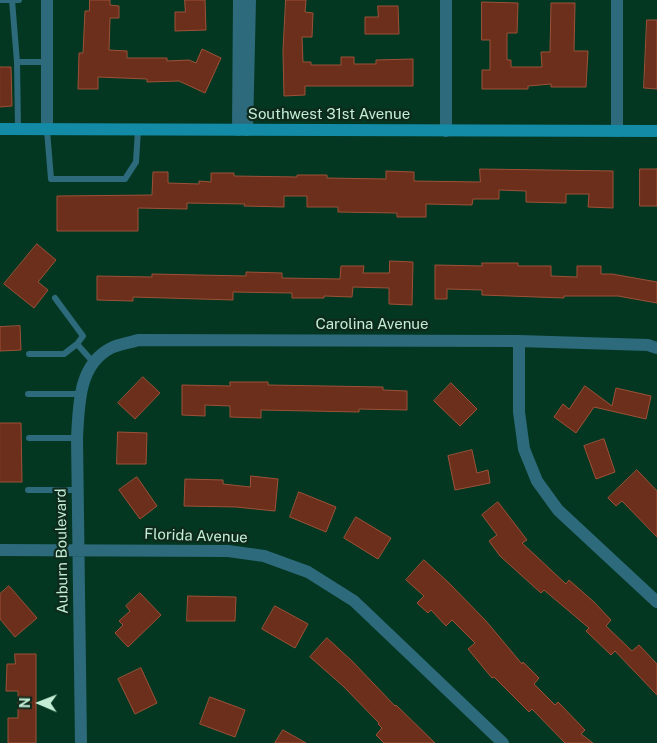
<!DOCTYPE html>
<html>
<head>
<meta charset="utf-8">
<style>
	body { margin:0 }
	#map { position:relative; width:657px; height:743px; overflow:hidden; background:#043721; font-family:"Public Sans",sans-serif }
	canvas { display:block }
	.north { position:absolute; left:15px; top:678px; width:50px; height:50px; -webkit-text-stroke:4px #0e2a1c; paint-order:stroke; rotate:271deg; font-size:14px; font-weight:700; line-height:20px; text-align:center; color:#c3edd4 }
	.north::after { content:''; display:block; margin:auto; width:18px; height:22px; background:#c3edd4; clip-path:polygon(50% 0,100% 100%,50% 72%,0 100%) }
</style>
</head>
<body>
<div id="map">
<canvas width="657" height="743"></canvas>
<div class="north">N</div>
</div>
<script>
const c = document.querySelector('canvas').getContext('2d');
c.lineJoin = 'round';
function fillPath(path, color) { c.fillStyle = color; c.fill(path, 'evenodd'); }
function stroke(path, color, width, dash) { c.strokeStyle = color; c.lineWidth = width; c.lineCap = dash ? 'butt' : 'round'; c.setLineDash(dash || []); c.stroke(path); }
function label(font, color, halo, rows, align = 'center') {
  c.font = font + ' "Public Sans",sans-serif'; c.lineWidth = 4.5; c.setLineDash([]); c.textBaseline = 'middle'; c.strokeStyle = halo; c.fillStyle = color; for (const [text, x, y, turn = 0] of rows) {
    c.save(); c.translate(x, y); c.rotate((+turn || 0) * Math.PI / 180); c.textAlign = isNaN(turn) ? turn : align; if (halo) c.strokeText(text, 0, 0); c.fillText(text, 0, 0); c.restore();
  }
}
const building = new Path2D(`
	M90,0H110V5L119,6V18H110L109,50L127,51V58H167V61L189,60L196,63L202,49L221,58L205,93L179,81L147,82V79L98,77V89H78L79,53H83L85,11H89Z
	M185,0H205L206,30L175,31V12H185Z
	M286,0H306L305,12L313,13L312,37H302L303,62H311V65H341V57H354V64H376V60L413,59V86H305V95L284,96L283,51Z
	M482,2L518,3L517,33H507V60H511V67H542L541,52H550L551,3H575L574,51H588L586,87H551V84L528,86V89H482V70H490V40H482Z
	M378,6H398L399,34H365V17H378Z
	M647,20H657V89L644,88Z
	M0,67H11L12,106L0,107Z
	M480,169L613,171V208L588,207L589,194H566V203L526,202V191L499,190V199H473L472,205L426,204V217H397V213L338,212V207H307V196H284V207L244,206L245,204L187,203V209L138,208V231H57V196L152,195L153,172H168V183L199,184V181L211,182V173H234V176L297,177V175H327V178L386,179V171L414,172V181L480,182Z
	M640,169H657V206H640Z
	M37,244L56,260L38,282L48,290L34,308L4,284Z
	M390,261L413,262L412,305L389,304V288L353,287L352,297L324,296V298H292V293L233,292V300L133,297V301L97,300V276L152,277V274L246,276V272L282,273V278L340,279L341,266H364L363,273H389Z
	M482,263H518V266H551V276L577,277V266H601V274H612L657,282V303L618,296H564V298L482,295V290L447,289V299H435V265L482,266Z
	M20,326L21,350L0,351V327Z
	M143,377L160,393L135,419L118,403Z
	M230,382H268V385L383,387V390L407,391V410L359,409V412L261,410V418L230,417V406L205,405V416L182,415V385L230,386Z
	M451,383L477,409L460,426L434,401Z
	M585,386L612,406L616,388L651,396L646,419L594,407L576,433L554,417L563,404L569,409Z
	M0,423H21L22,482H0Z
	M118,432L147,433L146,464H117Z
	M604,439L615,472L596,479L584,446Z
	M472,450L477,473L488,470L490,483L455,490L448,456Z
	M637,470L657,491V537L622,501L616,506L608,498Z
	M251,476L278,479L275,511L236,507L184,506L185,479L223,480V484L250,487Z
	M137,477L157,506L140,519L119,490Z
	M299,492L336,507L326,532L290,517Z
	M498,502L527,540L522,543L566,584L569,580L594,602L611,620L606,626L632,651L639,645L657,664V695L615,651L611,655L586,631L589,628L544,590L541,593L500,556L489,541L497,535L482,515Z
	M356,517L391,538L378,559L344,538Z
	M424,560L449,583L486,621L522,664L523,662L539,678L534,684L555,705L558,702L585,730L581,734L593,743H565L532,709L529,712L494,677L492,678L468,649L475,643L452,620L446,626L431,610L428,613L417,603L424,596L406,580Z
	M9,586L37,618L15,637L0,619V594Z
	M140,593L161,615L128,647L115,633L123,625L119,621L130,611L126,606Z
	M188,596L236,597L235,621H187Z
	M275,606L308,624L295,648L262,629Z
	M327,638L352,661L395,706L396,705L435,743H384L376,735L382,728L378,724L379,723L343,686L310,657Z
	M15,654H36V743H8V718H18V691H6L7,664H15Z
	M141,668L157,703L135,714L118,679Z
	M210,697L245,710L235,737L200,724Z
	M283,730L306,743H275Z`);
const service = new Path2D(`
	M0,0H12
	M17,62H47
	M18,129L17,62L12,0H19
	M47,130L51,179H125L136,162L138,130
	M55,298L83,336L77,344L93,362
	M29,354H64L77,344
	M28,394H80
	M29,438H77
	M28,490H78`);
const minor = new Path2D(`
	M47,0V130
	M238,130L239,0
	M247,130L250,0
	M446,131V0
	M617,131V0
	M519,341V412L524,449L537,481L558,510L657,602
	M0,550L228,551L264,556L308,572L354,601L503,743
	M81,743L77,438C79,405 78,365 111,348C119,344 129,343 138,340L519,341L648,345L657,348`);
const secondary = new Path2D(`
	M0,129L657,131`);
const streetNames = [
	["Southwest 31st Avenue",329,114],
	["Carolina Avenue",372,324],
	["Florida Avenue",196,536,2],
	["Auburn Boulevard",62,551,-91]
];
fillPath(building, '#6b2f1b');
stroke(building, '#9e5138', 1);
stroke(service, '#2d6a7b', 6);
stroke(minor, '#2d6a7b', 12);
stroke(secondary, '#138ba7', 12);
label('15px', '#c3edd4', '#0e2a1c', streetNames);
</script>
</body>
</html>
